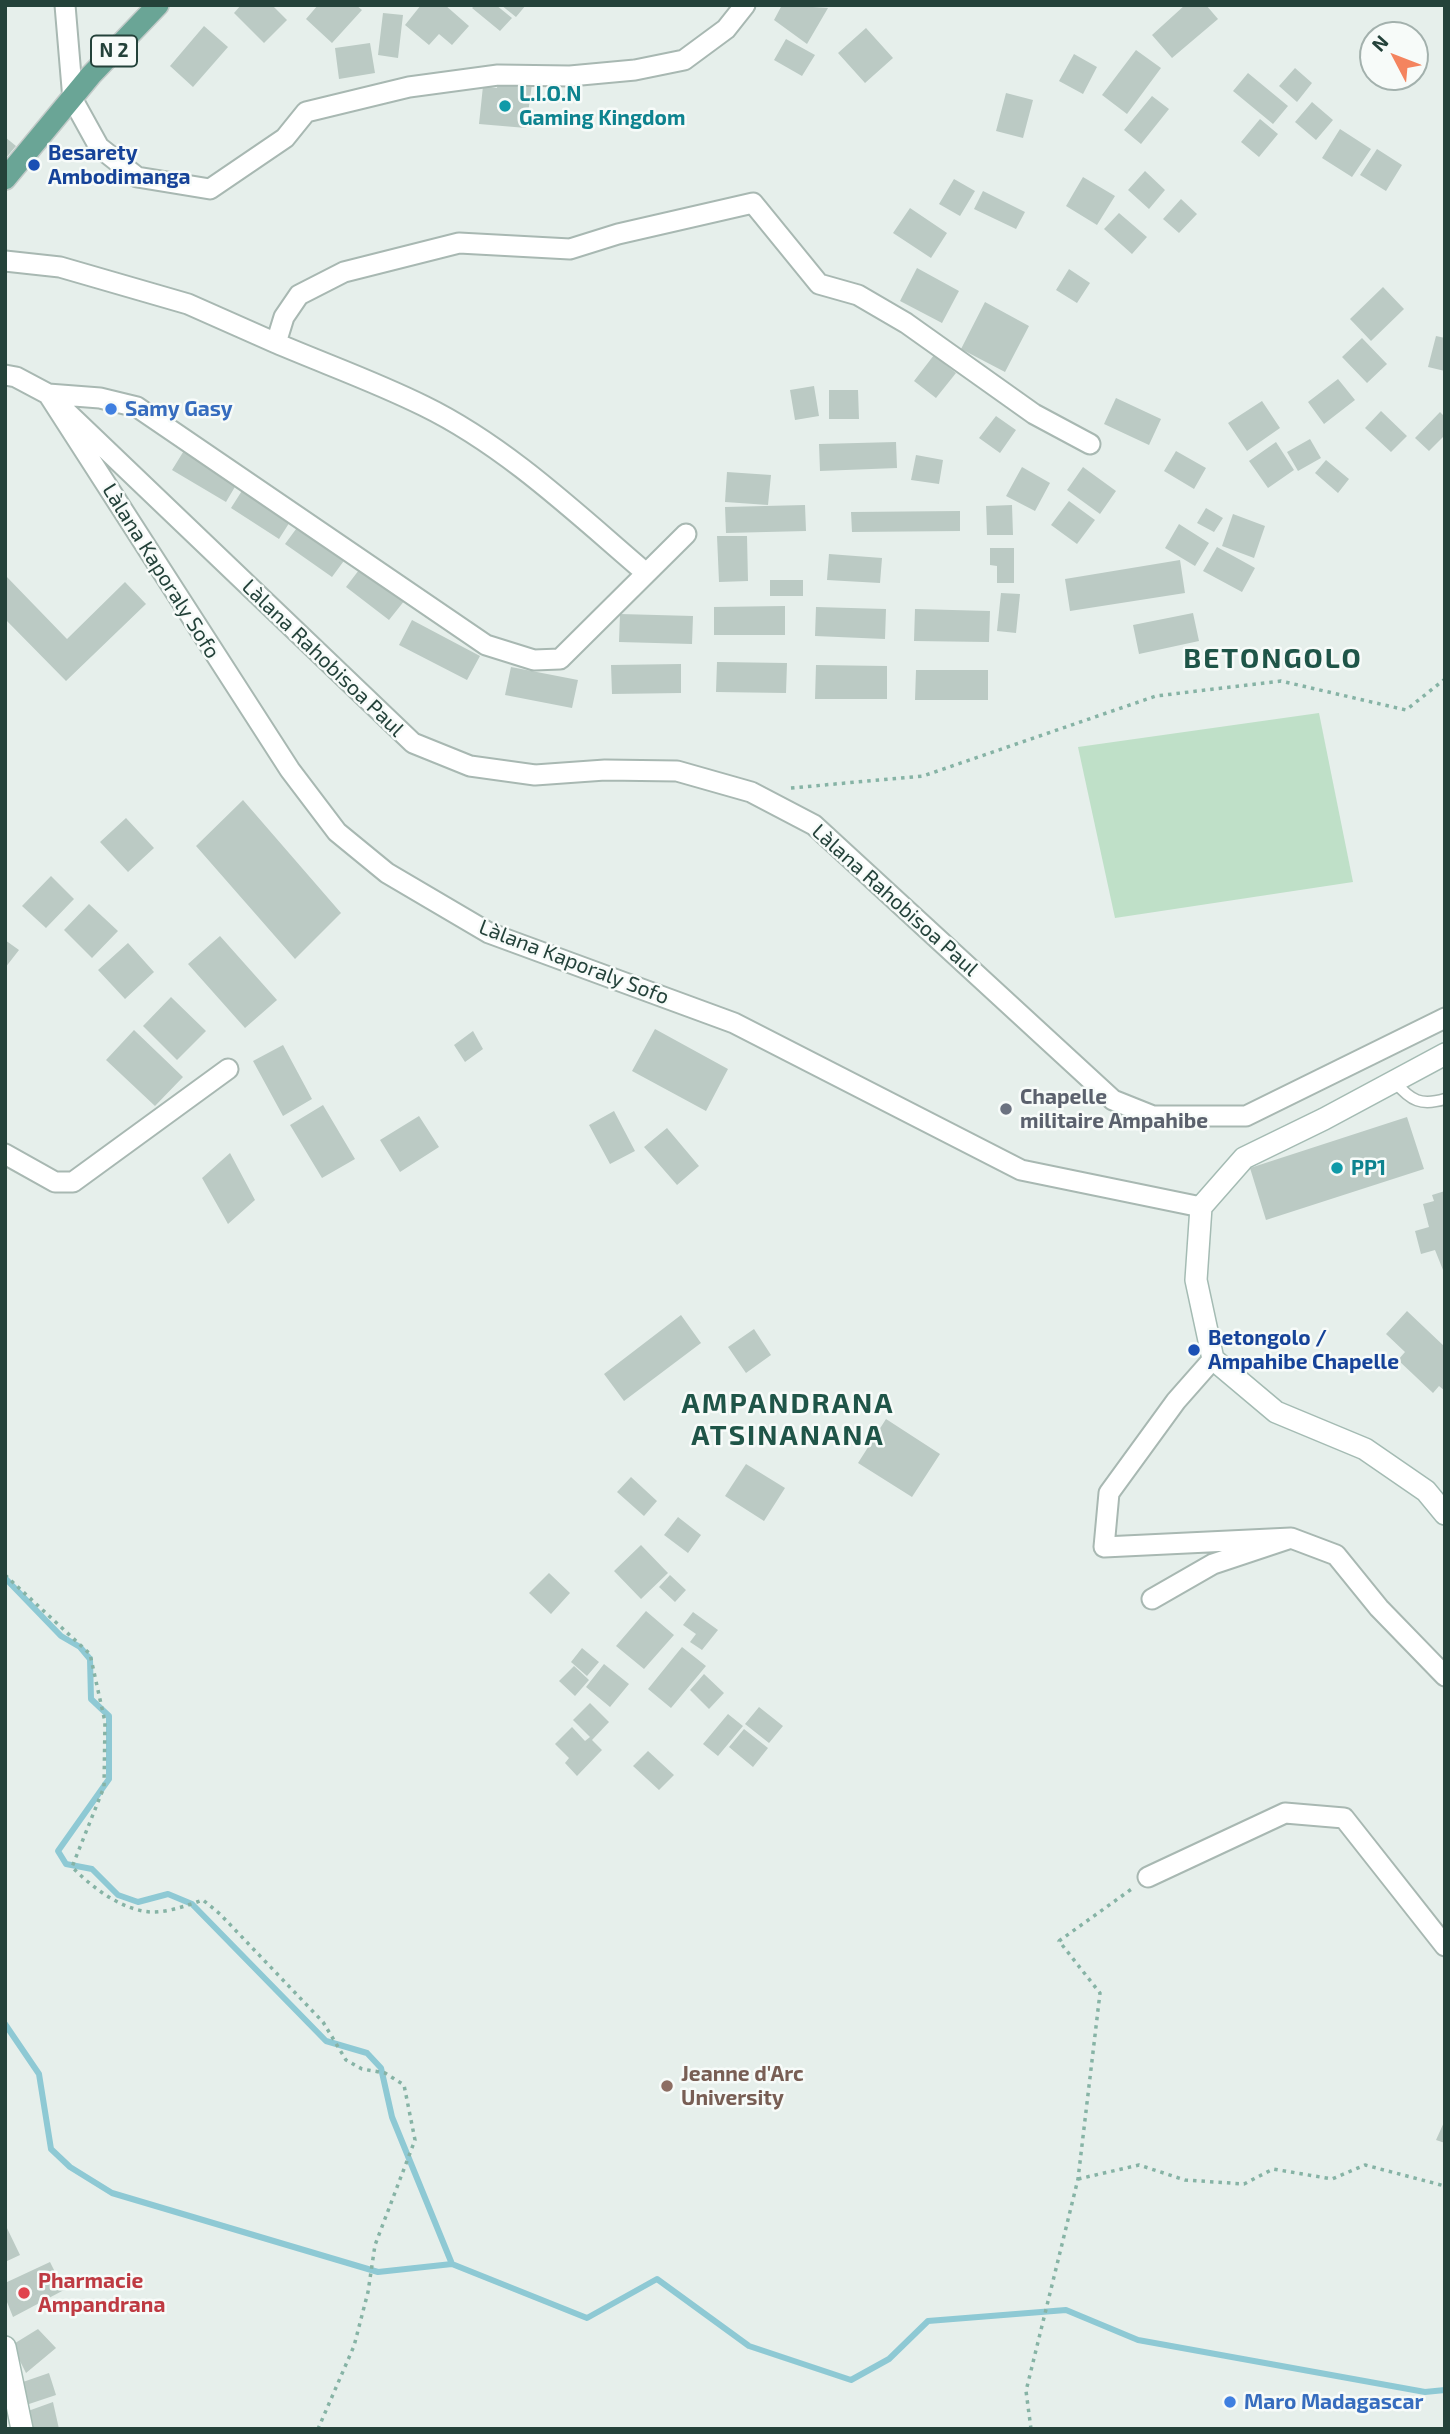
<!DOCTYPE html>
<html>
<head>
<meta charset="utf-8">
<style>
	body { margin:0 }
	#map { position:relative; width:1450px; height:2434px; overflow:hidden; background:#e6efeb; font-family:"Exo 2",sans-serif }
	canvas { display:block }
	.frame { position:absolute; inset:0; border:7px solid #24423a; pointer-events:none }
	.north { position:absolute; left:1359px; top:21px; width:70px; height:70px; box-sizing:border-box; background:#f7fbf9; border:2px solid #a3b1ad; border-radius:50%; rotate:312deg; font-size:19px; font-weight:700; line-height:28px; text-align:center; color:#24423a }
	.north::after { content:''; display:block; margin:auto; width:24px; height:32px; background:#f4845f; clip-path:polygon(50% 0,100% 100%,50% 72%,0 100%) }
</style>
</head>
<body>
<div id="map">
<canvas width="1450" height="2434"></canvas>
<div class="frame"></div>
<div class="north">N</div>
</div>
<script>
const c = document.querySelector('canvas').getContext('2d');
c.lineJoin = 'round';
function fillPath(path, color) { c.fillStyle = color; c.fill(path, 'evenodd'); }
function stroke(path, color, width, dash) { c.strokeStyle = color; c.lineWidth = width; c.lineCap = dash ? 'butt' : 'round'; c.setLineDash(dash || []); c.stroke(path); }
function label(font, color, halo, rows, align = 'center') {
  c.font = font + ' "Exo 2",sans-serif'; c.lineWidth = 5; c.setLineDash([]); c.textBaseline = 'middle'; c.strokeStyle = halo; c.fillStyle = color; for (const [text, x, y, turn = 0] of rows) {
    c.save(); c.translate(x, y); c.rotate((+turn || 0) * Math.PI / 180); c.textAlign = isNaN(turn) ? turn : align; if (halo) c.strokeText(text, 0, 0); c.fillText(text, 0, 0); c.restore();
  }
}
const green = new Path2D(`
	M1319,713L1353,882L1115,918L1078,747Z`);
const stream = new Path2D(`
	M5,1578L61,1636L80,1647L90,1659L91,1699L109,1716V1779L58,1851L66,1864L92,1869L118,1895L138,1902L168,1894L192,1904L326,2041L367,2053L381,2068L392,2117L452,2264
	M5,2024L39,2074L51,2149L70,2167L112,2193L378,2272L452,2264L587,2318L657,2279L749,2346L851,2380L889,2359L928,2321L1066,2310L1138,2340L1425,2392L1445,2390`);
const building = new Path2D(`
	M241,5H272L287,20L264,43L234,13Z
	M318,5H356L362,10L332,43L306,19Z
	M421,5H445L469,26L452,45L439,34L429,45L405,25Z
	M475,5H496L512,18L500,31L472,8Z
	M501,5H526L516,17Z
	M782,5L828,8L807,44L774,20Z
	M1185,5H1206L1218,19L1172,58L1152,35Z
	M383,13L403,15L398,58L378,55Z
	M204,26L228,47L193,87L170,66Z
	M866,28L893,58L865,83L838,53Z
	M786,39L815,55L802,76L774,60Z
	M370,43L375,73L339,79L335,48Z
	M1136,50L1161,68L1127,114L1102,95Z
	M1074,54L1097,67L1083,94L1059,81Z
	M1295,68L1312,83L1297,102L1279,86Z
	M1248,73L1288,106L1273,124L1233,91Z
	M498,79L532,84L526,128L479,124L483,86L497,88Z
	M1006,93L1033,100L1023,138L996,131Z
	M1152,96L1169,109L1141,144L1124,130Z
	M1312,102L1333,120L1316,140L1295,122Z
	M1260,119L1278,134L1259,157L1241,142Z
	M1340,129L1371,149L1352,177L1322,158Z
	M5,137L16,146L5,159Z
	M1377,149L1402,165L1386,191L1360,175Z
	M1145,171L1165,190L1149,209L1128,190Z
	M1083,177L1115,196L1097,225L1066,206Z
	M954,179L975,191L960,216L939,204Z
	M983,191L1025,212L1016,229L974,209Z
	M1181,199L1197,214L1179,233L1163,219Z
	M910,208L947,233L931,258L893,233Z
	M1119,213L1147,237L1132,254L1104,229Z
	M917,268L959,291L942,323L900,301Z
	M1069,269L1090,283L1077,303L1056,290Z
	M1383,287L1404,309L1371,341L1350,319Z
	M985,302L1029,326L1005,372L961,349Z
	M1436,336L1445,338V371L1428,367Z
	M1362,338L1387,364L1367,383L1342,357Z
	M934,355L956,373L936,398L914,381Z
	M1338,379L1355,400L1324,424L1308,402Z
	M814,386L819,416L795,420L790,390Z
	M829,390H858L859,419H829Z
	M1116,398L1161,419L1149,445L1104,424Z
	M1262,401L1280,428L1247,451L1228,423Z
	M1381,411L1407,436L1391,452L1365,428Z
	M1440,412L1445,417V435L1429,451L1415,438Z
	M996,416L1016,430L1000,453L979,438Z
	M1310,439L1321,458L1298,471L1287,452Z
	M896,442L897,468L820,471L819,444Z
	M1276,442L1294,470L1268,488L1249,461Z
	M185,449L239,480L226,502L172,470Z
	M1176,451L1206,468L1194,489L1164,471Z
	M916,455L943,460L939,484L911,480Z
	M1326,460L1349,479L1338,493L1315,473Z
	M1022,467L1050,483L1035,511L1006,496Z
	M1083,467L1116,491L1100,514L1067,490Z
	M727,472L771,475L768,505L725,502Z
	M245,486L293,517L279,539L231,508Z
	M1069,501L1095,520L1077,544L1051,525Z
	M805,505L806,531L726,533L725,507Z
	M1012,505L1013,535H987L986,506Z
	M1206,508L1223,518L1214,532L1197,523Z
	M960,511V531L852,532L851,512Z
	M1233,514L1265,526L1254,558L1222,546Z
	M1179,524L1209,543L1195,566L1165,548Z
	M299,525L346,558L332,577L285,544Z
	M717,536H747L748,581L719,582Z
	M1217,547L1255,568L1242,592L1203,571Z
	M990,548H1014V583H997V566L990,565Z
	M829,554L882,558L880,583L827,580Z
	M1180,560L1185,593L1070,611L1065,579Z
	M362,566L405,600L389,620L346,587Z
	M5,575L67,639L125,582L146,604L66,681L5,619Z
	M770,580H803V596H770Z
	M1001,593L1020,594L1016,633L997,631Z
	M785,606V635H714V607Z
	M816,607L886,609L885,639L815,636Z
	M915,609L990,611L989,642L914,641Z
	M1193,613L1199,641L1139,654L1133,625Z
	M620,614L693,616L692,644L619,642Z
	M412,620L480,656L467,680L399,645Z
	M717,662L787,663L786,693L716,692Z
	M681,664V693L612,694L611,665Z
	M816,665L887,666V699H815Z
	M511,667L578,680L572,708L505,695Z
	M916,670H988V700H915Z
	M243,800L341,913L295,959L196,846Z
	M126,818L154,848L128,872L100,842Z
	M51,876L74,899L46,928L22,906Z
	M89,904L118,931L92,958L64,930Z
	M220,936L277,1000L245,1028L188,964Z
	M5,940L19,950L5,968Z
	M128,943L154,972L125,999L98,970Z
	M171,997L206,1031L177,1060L143,1026Z
	M655,1029L728,1069L706,1111L632,1071Z
	M134,1030L183,1077L155,1106L106,1060Z
	M473,1031L483,1049L465,1062L454,1045Z
	M283,1045L312,1099L283,1116L253,1061Z
	M323,1105L355,1159L322,1178L290,1125Z
	M614,1111L635,1151L610,1164L589,1125Z
	M419,1116L439,1147L400,1172L380,1140Z
	M1407,1117L1424,1169L1266,1220L1250,1168Z
	M667,1128L699,1166L677,1185L644,1147Z
	M230,1153L255,1200L228,1224L202,1178Z
	M1445,1191V1270H1443L1435,1250L1421,1254L1415,1231L1429,1227L1423,1204L1434,1201L1432,1195Z
	M1407,1311L1445,1347V1391L1439,1386L1433,1393L1398,1360L1405,1352L1386,1334Z
	M681,1315L701,1343L624,1401L604,1374Z
	M754,1329L771,1355L746,1373L728,1347Z
	M886,1419L940,1454L912,1497L858,1463Z
	M746,1464L785,1488L764,1521L725,1496Z
	M631,1477L657,1501L644,1516L617,1492Z
	M678,1517L701,1535L688,1553L664,1535Z
	M641,1545L668,1573L641,1599L614,1571Z
	M549,1573L570,1593L551,1614L529,1593Z
	M670,1575L686,1590L675,1602L659,1587Z
	M646,1611L674,1635L644,1669L616,1646Z
	M693,1612L718,1630L702,1650L690,1642L696,1634L683,1625Z
	M682,1647L706,1666L671,1708L648,1689Z
	M582,1648L599,1662L587,1676L571,1662Z
	M604,1664L629,1684L610,1707L586,1687Z
	M574,1666L589,1680L575,1696L559,1681Z
	M704,1674L724,1693L709,1709L690,1690Z
	M590,1703L609,1722L592,1740L602,1750L577,1776L565,1763L569,1758L555,1744L572,1727L585,1741L590,1737L573,1720Z
	M759,1707L783,1726L769,1743L745,1724Z
	M728,1714L743,1726L718,1756L703,1744Z
	M744,1729L768,1748L753,1767L729,1747Z
	M648,1751L674,1775L659,1790L633,1766Z
	M1445,2120V2143L1436,2140Z
	M5,2224L20,2255L5,2262Z
	M50,2262L64,2290L13,2317L5,2297V2283Z
	M38,2329L56,2348L26,2373L12,2345Z
	M49,2373L56,2395L26,2405L20,2383Z
	M53,2402L59,2429H32L28,2411Z`);
const path = new Path2D(`
	M791,788L923,776L1156,696L1281,681L1406,710L1445,679
	M5,1575L90,1654L105,1722L104,1787L72,1867C91,1886 116,1906 143,1911C162,1915 185,1906 203,1900L220,1914L323,2022L346,2060L362,2069L385,2073L404,2085L415,2140L375,2245L368,2292L354,2346L318,2429
	M1078,2179L1139,2165L1185,2180L1244,2184L1273,2169L1332,2179L1365,2165L1445,2186
	M1031,2429L1026,2391L1078,2179L1100,1993L1059,1941L1133,1888`);
const lane = new Path2D(`
	M1395,1082C1411,1101 1421,1106 1445,1099`);
const street = new Path2D(`
	M65,5L73,100L99,147L137,177L210,189L285,138L306,112L409,87L498,75L570,76L635,70L684,60L726,29L745,5
	M5,261L60,267L188,304L276,343L284,317L299,295L344,272L459,243L570,249L618,234L753,203L819,284L858,295L906,323L1034,414L1090,444
	M276,343C325,364 376,382 424,406C506,446 577,514 646,573
	M5,375L16,377L48,394L290,770L337,832L387,873L489,933L734,1023L1021,1170L1201,1207
	M48,394L413,743L470,766L535,775L605,770L677,771L751,792L814,825L1113,1100L1153,1116H1246L1445,1018
	M48,394L100,398L137,407L486,645L534,660L560,659L686,534
	M5,1154L55,1182H73L228,1069
	M1213,1359L1176,1401L1109,1493L1104,1547L1291,1538
	M1152,1599L1213,1564L1291,1538L1336,1555L1379,1608L1445,1676
	M1148,1877L1285,1813L1344,1818L1445,1946`);
const secondary = new Path2D(`
	M1445,1054L1324,1119L1244,1158L1201,1207L1196,1280L1213,1359L1276,1412L1365,1449L1426,1491L1445,1514
	M5,2347L22,2429`);
const primary = new Path2D(`
	M5,179L91,75L158,5`);
const markers = [
	[505,106,7,"#0f9aa8"],
	[34,165,7,"#1a4fb4"],
	[111,409,7,"#3f7fe0"],
	[1006,1109,7,"#6b7280"],
	[1337,1168,7,"#0f9aa8"],
	[1194,1350,7,"#1a4fb4"],
	[667,2086,7,"#8d6e63"],
	[24,2293,7,"#e0444e"],
	[1230,2402,7,"#3f7fe0"]
];
const shields = [
	[114,51,46]
];
const shieldNames = [
	["N 2",114,51]
];
const cultureNames = [
	["L.I.O.N",519,94],
	["Gaming Kingdom",519,118],
	["PP1",1351,1168]
];
const transitNames = [
	["Besarety",48,153],
	["Ambodimanga",48,177],
	["Betongolo /",1208,1338],
	["Ampahibe Chapelle",1208,1362]
];
const shopNames = [
	["Samy Gasy",125,409],
	["Maro Madagascar",1244,2402]
];
const streetNames = [
	["Làlana Kaporaly Sofo",161,571,58],
	["Làlana Rahobisoa Paul",323,658,44],
	["Làlana Rahobisoa Paul",895,900,42],
	["Làlana Kaporaly Sofo",574,962,21]
];
const worshipNames = [
	["Chapelle",1020,1097],
	["militaire Ampahibe",1020,1121]
];
const educationNames = [
	["Jeanne d'Arc",681,2074],
	["University",681,2098]
];
const healthNames = [
	["Pharmacie",38,2281],
	["Ampandrana",38,2305]
];
const districtNames = [
	["BETONGOLO",1273,659],
	["AMPANDRANA",788,1404],
	["ATSINANANA",788,1436]
];
fillPath(green, '#bfe0c8');
stroke(stream, '#8ec9d4', 6);
fillPath(building, '#bbcac4');
stroke(lane, '#a8b8b2', 13);
stroke(street, '#a8b8b2', 23);
stroke(secondary, '#a4bbb3', 24);
stroke(primary, '#c2cac8', 24);
stroke(path, '#86b3a5', 3.5, [3.5, 5]);
stroke(lane, '#fff', 10);
stroke(street, '#fff', 19);
stroke(secondary, '#fff', 21);
stroke(primary, '#6aa596', 21);
for (const [x, y, r, color] of markers) { const dot = new Path2D(); dot.arc(x, y, r, 0, 2 * Math.PI); c.fillStyle = color; c.fill(dot); stroke(dot, '#f7fbf9', 2.5); }
for (const [x, y, w] of shields) { const box = new Path2D(); box.roundRect(x - w / 2, y - 15.5, w, 31, 5); c.fillStyle = '#f7fbf9'; c.fill(box); stroke(box, '#24423a', 2); }
label('bold 19px', '#24423a', null, shieldNames);
label('bold 21px', '#0d838f', '#f7fbf9', cultureNames, 'left');
label('bold 21px', '#164399', '#f7fbf9', transitNames, 'left');
label('bold 21px', '#366cbe', '#f7fbf9', shopNames, 'left');
label('21px', '#24423a', '#f7fbf9', streetNames);
label('bold 21px', '#5b616d', '#f7fbf9', worshipNames, 'left');
label('bold 21px', '#785e54', '#f7fbf9', educationNames, 'left');
label('bold 21px', '#be3a42', '#f7fbf9', healthNames, 'left');
c.letterSpacing = '2px';
label('bold 28px', '#1f5548', '#f7fbf9', districtNames);
c.letterSpacing = '0px';
</script>
</body>
</html>
